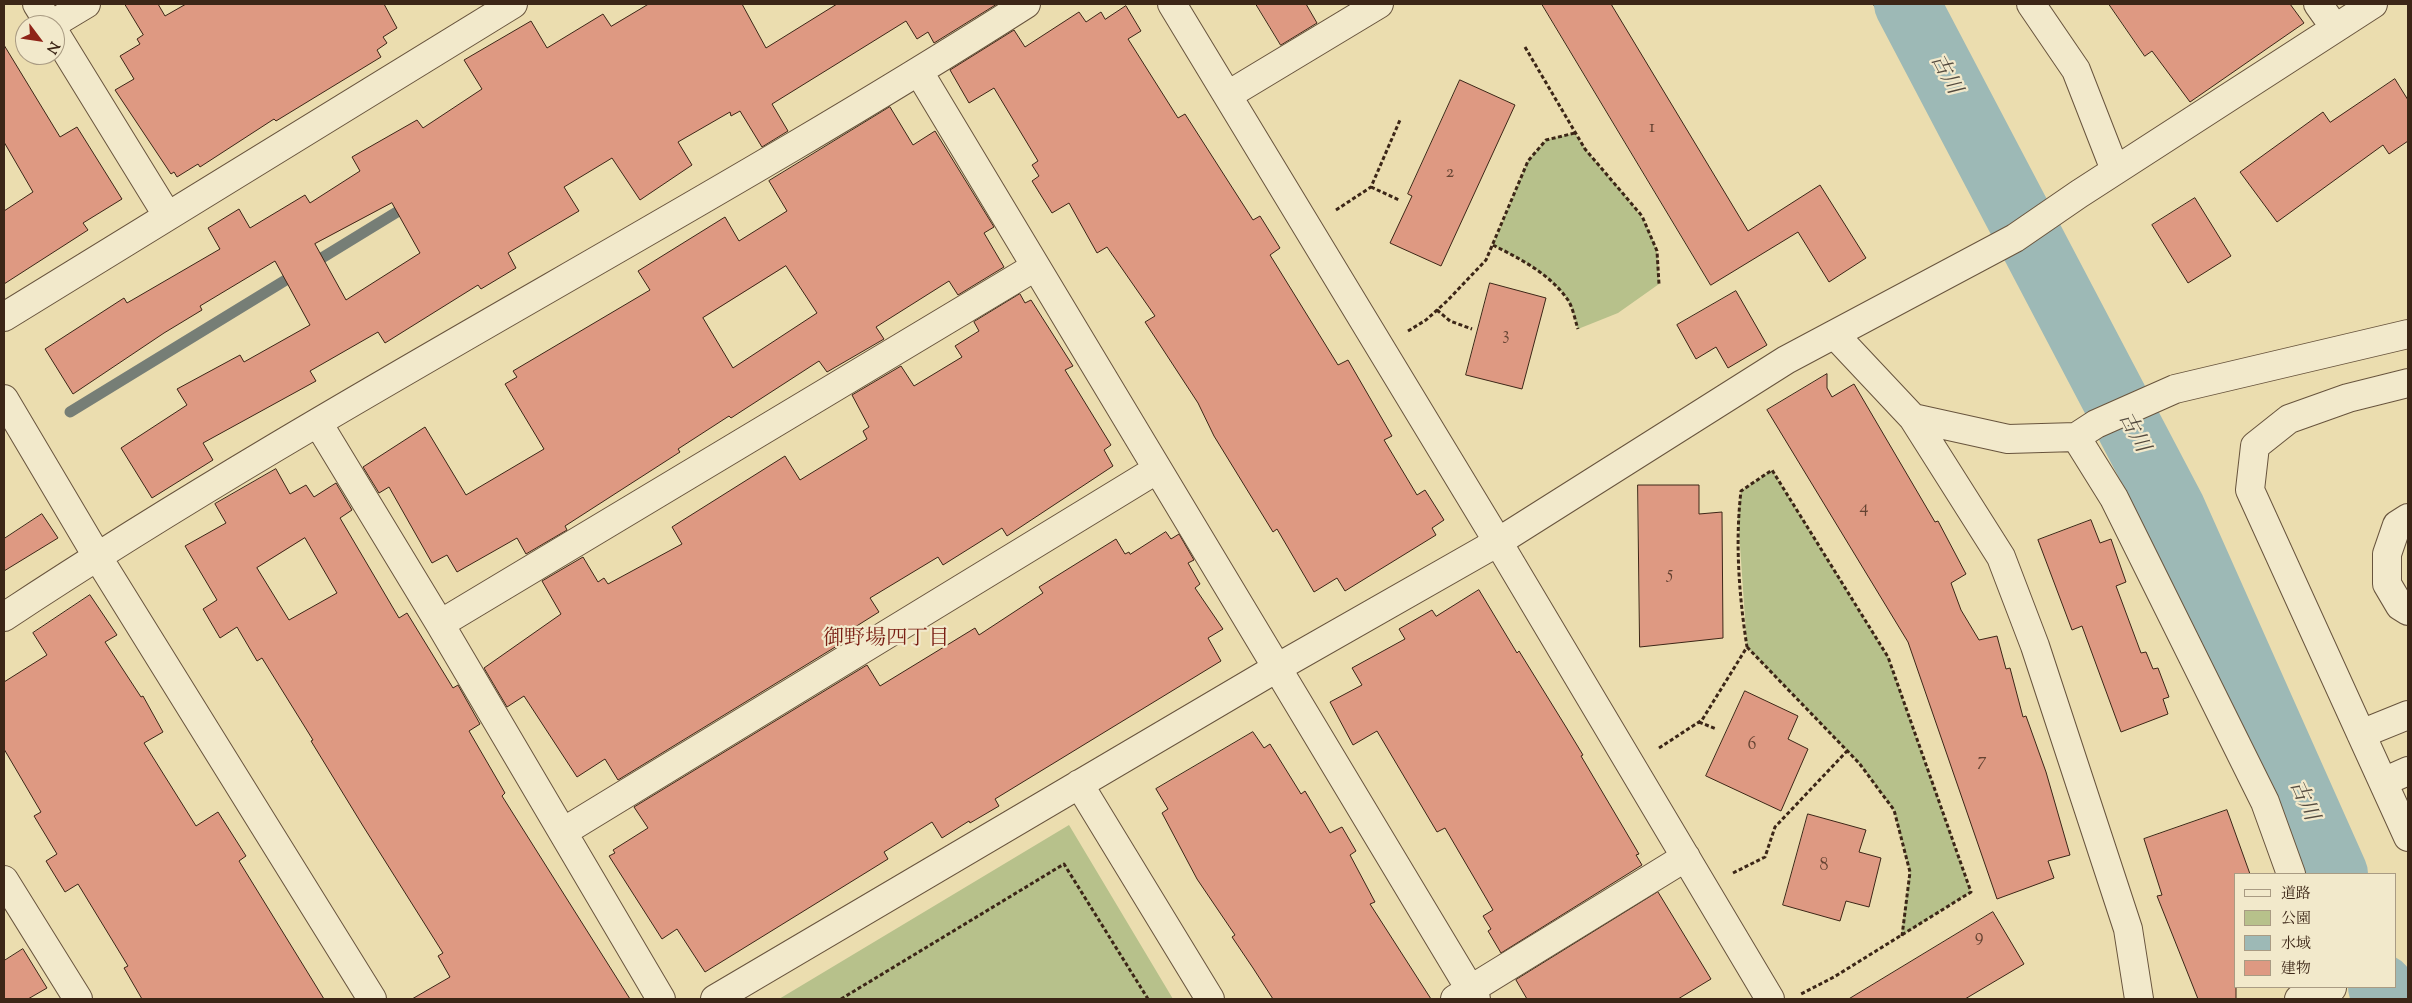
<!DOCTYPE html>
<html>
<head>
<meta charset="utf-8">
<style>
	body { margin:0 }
	#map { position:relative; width:2412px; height:1003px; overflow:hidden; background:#ebddaf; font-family:"Sorts Mill Goudy","Noto Serif JP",serif }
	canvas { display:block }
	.frame { position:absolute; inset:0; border:5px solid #3c2617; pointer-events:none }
	.legend { position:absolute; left:2234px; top:873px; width:162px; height:115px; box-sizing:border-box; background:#f2e9cb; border:1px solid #a99b83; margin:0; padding:6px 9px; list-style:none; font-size:15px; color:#3c2617 }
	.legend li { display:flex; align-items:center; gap:10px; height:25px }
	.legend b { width:25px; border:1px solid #a99b83 }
	.north { position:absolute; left:15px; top:15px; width:50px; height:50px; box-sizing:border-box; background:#f2e9cb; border:1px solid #a99b83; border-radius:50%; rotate:121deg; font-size:14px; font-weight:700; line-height:20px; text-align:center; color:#3c2617 }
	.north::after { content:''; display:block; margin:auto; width:18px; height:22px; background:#8f2418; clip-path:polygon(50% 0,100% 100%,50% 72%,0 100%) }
</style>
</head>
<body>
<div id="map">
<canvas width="2412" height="1003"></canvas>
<div class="frame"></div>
<ul class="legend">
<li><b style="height:6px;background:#f2e9cb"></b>道路</li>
<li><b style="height:14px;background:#b7c18b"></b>公園</li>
<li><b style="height:14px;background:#9db9b6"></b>水域</li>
<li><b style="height:14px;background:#de9982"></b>建物</li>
</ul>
<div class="north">N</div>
</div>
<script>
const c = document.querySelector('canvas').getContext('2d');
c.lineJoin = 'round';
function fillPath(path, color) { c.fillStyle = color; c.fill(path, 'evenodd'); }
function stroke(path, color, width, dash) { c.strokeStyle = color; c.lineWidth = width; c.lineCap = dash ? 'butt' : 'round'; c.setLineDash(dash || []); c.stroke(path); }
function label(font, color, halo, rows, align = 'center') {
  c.font = font + ' "Sorts Mill Goudy","Noto Serif JP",serif'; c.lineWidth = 4.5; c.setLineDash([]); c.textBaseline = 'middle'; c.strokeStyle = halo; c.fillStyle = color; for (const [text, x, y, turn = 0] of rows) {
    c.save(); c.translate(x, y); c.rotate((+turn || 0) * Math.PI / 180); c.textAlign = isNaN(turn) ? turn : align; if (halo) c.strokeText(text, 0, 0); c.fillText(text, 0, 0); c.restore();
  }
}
const green = new Path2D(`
	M1575,133C1599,175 1642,201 1656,249C1659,260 1658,273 1659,284L1618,313L1578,329C1575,320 1573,308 1568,300C1549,273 1520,259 1493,245L1528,161L1546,140Z
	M1772,470L1888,657L1971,892L1901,936L1910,872L1894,810L1859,763L1747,647L1738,517L1741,491Z
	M1069,825L1173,999H779Z`);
const water = new Path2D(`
	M1873,4H1934L2032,181L1989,210L1886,21Z`);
const stream = new Path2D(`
	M70,412L410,204`);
const river = new Path2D(`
	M1907,4L2172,508L2335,874
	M2381,987L2385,999`);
const building = new Path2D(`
	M125,4H158L165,16L186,4H384L397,28L383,37L387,43L377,50L381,57L276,121L274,119L200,167L198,164L177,177L174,172L171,174L115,90L134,79L120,56L140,44L137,39L143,35Z
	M649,4H742L766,48L837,4H997L934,43L928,32L917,39L906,21L772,104L788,131L762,147L740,111L731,116L730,112L678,142L692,165L640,200L612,158L564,187L579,211L508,253L516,268L481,289L478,285L385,343L378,332L310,371L316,381L203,443L213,460L152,498L121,448L187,405L177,389L240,355L244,362L310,325L275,261L200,306L202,310L164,333L73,394L45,349L124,298L127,303L220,249L208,228L239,209L250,228L305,195L310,203L360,171L352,157L417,120L423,128L482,89L464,60L531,21L547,48L603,14L611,26ZM392,203L420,253L346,300L315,244Z
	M1256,4H1306L1317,23L1281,45Z
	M1542,4H1611L1748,231L1820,185L1866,258L1829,282L1798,232L1711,285Z
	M2109,4H2290L2304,23L2190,102L2152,51L2145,56Z
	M1126,6L1141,31L1128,39L1178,118L1185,114L1253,220L1260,216L1280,248L1270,255L1338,365L1348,360L1392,436L1384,440L1417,495L1425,490L1444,520L1432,528L1436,535L1345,591L1337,578L1314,592L1277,529L1273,532L1214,436L1198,403L1145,322L1155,316L1107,247L1097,253L1069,203L1052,213L1032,181L1039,176L1032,165L1038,161L994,88L969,103L950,70L1014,30L1025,47L1079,12L1086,22L1101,12L1105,19Z
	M4,45L60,137L77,127L122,199L83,223L88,230L4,284V211L33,192L4,142Z
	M2395,79L2408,100V141L2389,154L2383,145L2277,222L2240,172L2323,112L2330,122Z
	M1460,80L1515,105L1441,266L1390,243L1412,196L1408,194Z
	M890,107L913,145L935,131L994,227L984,233L1004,267L958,295L949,281L876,327L884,339L827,372L819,361L731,418L729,416L678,449L680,452L565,526L567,530L526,554L517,538L457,572L447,555L432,563L389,487L379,493L363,467L425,427L466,495L544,449L505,384L517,377L513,371L650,290L638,271L725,217L739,241L787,211L769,181ZM786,266L817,313L733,368L703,318Z
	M2195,198L2231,256L2188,283L2152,225Z
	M1490,283L1546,298L1522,389L1466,375Z
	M1736,291L1767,345L1728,368L1716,347L1696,359L1677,325Z
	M1020,294L1025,303L1031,300L1073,366L1065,370L1111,445L1104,450L1113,466L1007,536L1002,528L943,565L938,557L870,598L879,612L847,632L850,638L618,780L605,759L577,777L524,696L507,707L484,668L561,614L542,581L583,557L598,582L604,578L608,584L682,544L672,527L785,456L800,480L867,439L863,431L869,427L852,395L901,366L914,386L962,357L955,346L979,331L974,322Z
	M1827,374V388L1832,397L1854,384L1935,522L1938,521L1966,574L1951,583L1961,610L1979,640L1997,636L2006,669L2010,668L2023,717L2026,716L2046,772L2070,855L2048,861L2054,878L1997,899L1908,642L1767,410Z
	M276,469L290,494L306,485L314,497L336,483L352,510L340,518L399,618L407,613L453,688L458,685L480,724L469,731L505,793L502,796L630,999H412L450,977L438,956L443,953L363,826L311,741L313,740L262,658L257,661L237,627L220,638L203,609L217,600L185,546L226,523L215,504ZM305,538L337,593L289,620L257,568Z
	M1638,485H1699V514L1722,512L1723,638L1640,647Z
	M42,514L58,538L4,571V539Z
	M2091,520L2100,543L2111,539L2126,582L2116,586L2141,653L2146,652L2153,669L2158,668L2169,697L2163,699L2168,714L2121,732L2082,626L2072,630L2038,540Z
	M1166,532L1171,539L1179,534L1194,560L1188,563L1200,584L1195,588L1223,629L1208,638L1221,661L995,799L999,806L970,823L969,821L942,838L932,822L884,852L888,859L705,972L677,929L662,939L609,856L615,853L613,850L648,828L634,807L867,665L880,686L975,628L979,635L1043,593L1039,587L1116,539L1125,554L1129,552L1130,554Z
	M1479,590L1517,653L1519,651L1566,727L1583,755L1581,756L1639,854L1636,855L1642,865L1501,953L1488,931L1491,929L1483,916L1493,910L1445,828L1437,832L1377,731L1353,745L1330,702L1362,685L1352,668L1405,639L1399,629L1432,610L1436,616Z
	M90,595L117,635L105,642L141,697L143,696L163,732L144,743L196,826L218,812L246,856L239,861L324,999H142L124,968L128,966L78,884L65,892L46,861L57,854L34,816L41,812L4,749V682L47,655L33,633Z
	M1745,691L1798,716L1788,739L1808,749L1781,811L1706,776Z
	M1253,732L1264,748L1270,744L1301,794L1305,791L1330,833L1342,827L1356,851L1350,855L1375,902L1370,904L1431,999H1273L1253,968L1232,937L1235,935L1197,879L1162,813L1168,809L1156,789Z
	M2227,810L2250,874H2236V999H2198L2157,896L2162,895L2144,839Z
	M1808,814L1866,830L1859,852L1881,858L1869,907L1846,901L1840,921L1783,905Z
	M1658,892L1711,979L1678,999H1527L1516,980Z
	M1993,912L2024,964L1965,999H1849Z
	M23,949L47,988L28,999H4V961Z`);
const path = new Path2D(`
	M1525,47L1585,149L1642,216L1657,251L1659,284
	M1371,187L1399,200
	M1336,210L1371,187L1400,120
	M1493,245C1520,259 1549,273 1568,300C1573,308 1575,320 1578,329
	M1437,310L1450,321L1472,329
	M1408,331L1426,320L1447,301L1486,260L1528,161L1546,140L1575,133
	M1747,647L1859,763L1894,810L1910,872L1902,936
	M1699,722L1716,729
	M1659,748L1702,720L1747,647C1739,596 1735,542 1741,491L1772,470L1888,657L1971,892L1834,977L1801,994
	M1733,873L1765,857L1775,827L1847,751
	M841,999L1064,864L1148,999`);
const minor = new Path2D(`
	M37,4L50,25
	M1172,4L1498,542L1770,999
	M2031,4L2076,70L2115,170
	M2318,4L2335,28
	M51,25L86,4
	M55,33L167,215
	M919,72L1476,999
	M1228,95L1379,4
	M4,317L513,4
	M1835,335L1913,418L2001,557L2035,646L2128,929L2139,999
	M2408,383L2348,398L2289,419L2255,446L2250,490L2408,837
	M4,399L97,556L372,999
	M1913,418L2008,439L2076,437L2114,498L2265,802L2291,874
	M318,423L440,624L661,999
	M2076,437L2096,424L2175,389L2408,334
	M2408,518L2397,525L2387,554V584L2400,606L2408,611
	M4,617C335,398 691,218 1026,4
	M440,624L1035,267
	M2361,734L2408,715
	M2383,782L2408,771
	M1079,784L1210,999
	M563,832L1156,470
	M4,880L78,999
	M715,999L1275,669L1498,542L1786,360L2015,238L2079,194L2373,4
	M1455,999L1686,857
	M2299,999L2332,988`);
const numberNames = [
	["1",1652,129],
	["2",1450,174],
	["3",1506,336],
	["4",1864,509],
	["5",1670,575],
	["6",1752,746],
	["7",1982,762],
	["8",1824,867],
	["9",1979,938]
];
const waterNames = [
	["古川",1944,75,62],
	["古川",2132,433,62],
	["古川",2302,801,66]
];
const neighbourhoodNames = [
	["御野場四丁目",886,640]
];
fillPath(green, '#b7c18b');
fillPath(water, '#9db9b6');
stroke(water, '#767e76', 1);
stroke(stream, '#767e76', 11);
stroke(river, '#9db9b6', 66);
fillPath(building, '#de9982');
stroke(building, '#3c2617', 1);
stroke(minor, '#68543d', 30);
stroke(path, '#3c2617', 3, [4, 2.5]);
stroke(minor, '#f2e9cb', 28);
label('18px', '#644332', null, numberNames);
label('italic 21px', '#544b3f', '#f2e9cb', waterNames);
label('21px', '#7a1f14', '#f2e9cb', neighbourhoodNames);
</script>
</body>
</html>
